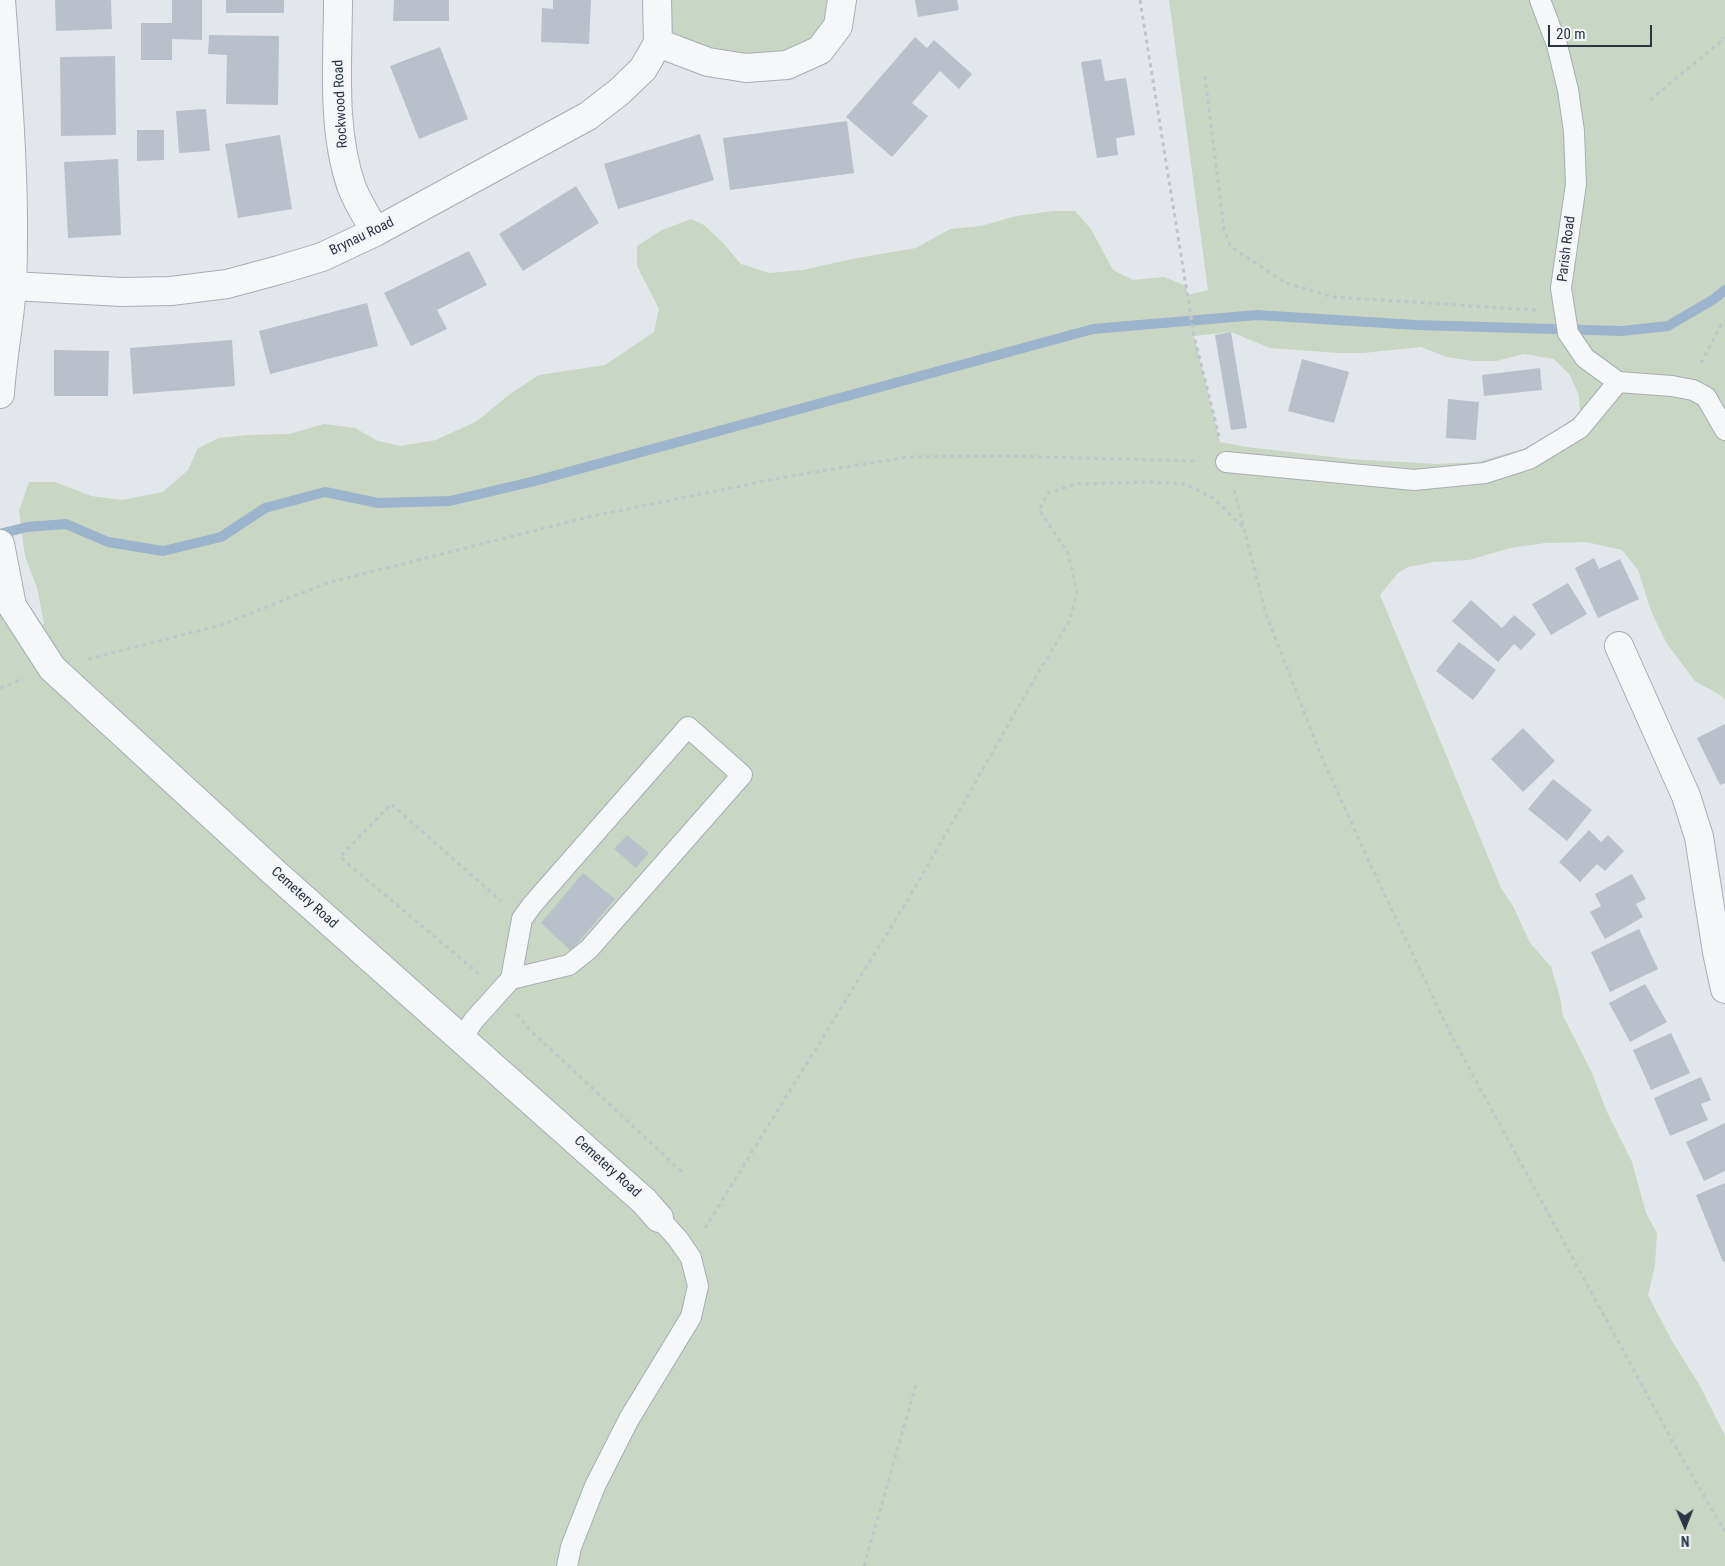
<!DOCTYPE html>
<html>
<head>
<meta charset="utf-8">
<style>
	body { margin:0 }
	#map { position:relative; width:1725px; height:1566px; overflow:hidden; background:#e3e6eb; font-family:"Roboto Condensed",sans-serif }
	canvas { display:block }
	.north { position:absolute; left:1660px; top:1501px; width:50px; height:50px; -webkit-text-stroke:4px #f3f5f9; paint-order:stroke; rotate:179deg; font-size:14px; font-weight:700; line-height:20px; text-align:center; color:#2a3444 }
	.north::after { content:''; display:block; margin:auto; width:18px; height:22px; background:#2a3444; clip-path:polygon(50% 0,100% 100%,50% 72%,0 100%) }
	.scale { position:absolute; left:1548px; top:25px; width:104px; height:22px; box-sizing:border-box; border:2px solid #2a3444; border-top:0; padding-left:6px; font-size:15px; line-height:18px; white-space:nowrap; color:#2a3444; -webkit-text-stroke:4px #f3f5f9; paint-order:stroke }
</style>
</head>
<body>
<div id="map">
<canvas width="1725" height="1566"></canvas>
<div class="north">N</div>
<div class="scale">20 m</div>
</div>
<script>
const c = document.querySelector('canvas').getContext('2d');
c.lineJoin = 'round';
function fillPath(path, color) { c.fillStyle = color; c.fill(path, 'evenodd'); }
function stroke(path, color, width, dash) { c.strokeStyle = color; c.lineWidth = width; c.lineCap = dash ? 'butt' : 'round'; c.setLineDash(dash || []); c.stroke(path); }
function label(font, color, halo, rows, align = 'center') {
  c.font = font + ' "Roboto Condensed",sans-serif'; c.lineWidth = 4.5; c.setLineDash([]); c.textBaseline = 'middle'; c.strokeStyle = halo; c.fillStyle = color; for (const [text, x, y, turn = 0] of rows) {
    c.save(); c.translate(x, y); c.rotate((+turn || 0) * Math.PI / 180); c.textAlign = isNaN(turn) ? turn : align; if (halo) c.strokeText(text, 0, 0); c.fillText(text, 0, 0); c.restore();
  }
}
const green = new Path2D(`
	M657,0H842L838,26L787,65L658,43Z
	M1169,0H1725V700L1722,696L1695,681L1667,644L1651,611L1638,570L1622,550L1586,542L1545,543L1510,548L1469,560L1433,562L1408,567L1398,573L1380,595L1501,888L1513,906L1530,943L1551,967L1560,997L1563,1016L1592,1073L1607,1112L1632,1162L1646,1213L1657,1233L1655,1265L1648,1295L1672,1341L1699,1384L1725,1436V1566H0V544L34,640L44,623L37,588L25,556L19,511L29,482H55L91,496L122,500L163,492L188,470L198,448L219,438L248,435L289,434L324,424L355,428L378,441L400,446L436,440L477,421L510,394L539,375L605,365L654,332L659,309L637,266V246L662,230L691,219L704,225L724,244L741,264L769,273L803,270L852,259L916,248L950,229L981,226L1016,216L1054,211H1075L1091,229L1113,270L1133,280L1164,277L1186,286L1187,295L1208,290ZM1231,332L1270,348L1339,353H1363L1421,347L1447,357L1473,361H1496L1524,354L1554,359L1570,375L1579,396L1580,413L1565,425L1532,446L1478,462L1437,464L1349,459L1247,447L1220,442L1194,336Z`);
const stream = new Path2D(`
	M0,534L27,527L66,524L108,542L163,551L221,537L265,508L325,492L378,503L450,501L535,481L1093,329L1257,315L1416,325L1622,331L1668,326L1714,299L1725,290`);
const building = new Path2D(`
	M55,0H111L112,29L56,31Z
	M172,0H202V40L172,39V60H141V23H172Z
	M226,0H284V13H226Z
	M394,0H449V21H393Z
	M553,0H591L589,44L541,42L542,8L553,9Z
	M915,0H957L959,10L918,17Z
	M209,35L279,36L278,105L226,104L227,55L208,54Z
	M915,37L927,48L934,40L972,74L959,89L940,71L912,103L928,116L892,157L846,117Z
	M440,47L468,119L419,139L390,66Z
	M115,56L116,135L61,136L60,57Z
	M1101,59L1105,81L1126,78L1135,135L1116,138L1118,155L1097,158L1081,62Z
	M206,109L210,151L179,153L176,111Z
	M847,121L854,173L730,190L723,138Z
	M137,130H164V160L137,161Z
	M700,134L714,180L618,209L604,164Z
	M280,135L292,209L238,218L225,144Z
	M118,159L121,235L68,238L64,162Z
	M576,186L599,223L523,271L499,234Z
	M469,251L487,285L437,310L447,329L411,346L384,293Z
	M367,303L378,346L270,374L259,331Z
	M1231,332L1247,428L1231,430L1215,335Z
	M232,340L235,386L133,394L130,348Z
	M54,350L109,351L108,396H54Z
	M1302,359L1349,372L1334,423L1288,411Z
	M1540,368L1542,390L1484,396L1482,375Z
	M1448,399L1479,402L1476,440L1446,438Z
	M1594,558L1599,569L1620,559L1639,599L1598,618L1575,568Z
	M1568,583L1587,614L1551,635L1532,604Z
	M1471,600L1502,628L1514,615L1536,634L1521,650L1514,644L1498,662L1452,621Z
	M1459,642L1496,670L1473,700L1436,671Z
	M1725,724V783L1720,785L1697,738Z
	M1523,728L1555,761L1523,792L1491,759Z
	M1553,779L1592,810L1567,841L1528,809Z
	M1589,830L1601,842L1608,835L1624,851L1605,871L1597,864L1580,882L1559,862Z
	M627,835L649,853L636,868L614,849Z
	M583,873L615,899L571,951L541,923Z
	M1632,874L1646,899L1636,904L1643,917L1605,939L1590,912L1601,906L1595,894Z
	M1639,929L1658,969L1610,992L1591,952Z
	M1645,984L1667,1022L1630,1042L1609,1003Z
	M1671,1033L1690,1073L1651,1090L1633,1050Z
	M1701,1077L1711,1100L1701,1104L1708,1120L1670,1136L1654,1098Z
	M1725,1123V1171L1704,1181L1686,1142Z
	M1725,1183V1261L1723,1262L1696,1195Z`);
const path = new Path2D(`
	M1140,0L1194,336L1219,436
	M1205,76L1224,230L1231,247L1286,283L1333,297L1537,310
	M1650,100L1725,38
	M1701,363L1721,325L1725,321
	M1234,490L1266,614L1322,758L1366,855L1450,1033L1685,1464L1725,1531
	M88,659L221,625L327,583L588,517L785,477L908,457L1004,456L1198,461
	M0,688L23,679
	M479,974L340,857L391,804L501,901
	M517,1014L530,1030L682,1172
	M705,1228L909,898L1035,678L1069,622L1077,591L1068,553L1039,510L1048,493L1076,484L1150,482L1186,484L1213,498L1243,527
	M864,1566L917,1381`);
const service = new Path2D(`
	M1540,0L1557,45L1568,90L1574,131L1576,184L1561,288L1568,333L1585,358L1618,382L1672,386L1693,390L1706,397L1725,430
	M1226,462L1414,480L1485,473L1529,459L1580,428L1618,382
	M462,1038L474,1020L511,979L522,919L532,905L688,727L742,775L589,949L569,965L511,979
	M567,1566L571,1547L595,1486L629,1419L691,1317L698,1286L691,1258L678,1239L659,1218`);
const minor = new Path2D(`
	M338,0C338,61 331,129 352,188C358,203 368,218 375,232
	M658,43L708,62L746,68L787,65L820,50L838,26L842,0
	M12,286L122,292L171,291L227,284L279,270L322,257L375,232L588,116L619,92L643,69L658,43L657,0
	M0,394C2,358 10,321 12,285C16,190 8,95 1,0
	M0,544L12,606L52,668L277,875L644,1201L659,1218
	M1619,646L1686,796L1699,837L1717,952L1725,989`);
const streetNames = [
	["Rockwood Road",341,104,-93],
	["Brynau Road",362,237,-26],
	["Parish Road",1567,249,-83],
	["Cemetery Road",304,898,42],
	["Cemetery Road",607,1167,42]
];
fillPath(green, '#c9d6c4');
stroke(stream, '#9db5cc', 10);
fillPath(building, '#bac0c9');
stroke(service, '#a8adb6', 22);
stroke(minor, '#a8adb6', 30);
stroke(path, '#c1c4ca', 3, [4, 4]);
stroke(service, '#f6f7f9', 20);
stroke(minor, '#f6f7f9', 28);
label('14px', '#2a3444', '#f3f5f9', streetNames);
</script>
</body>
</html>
